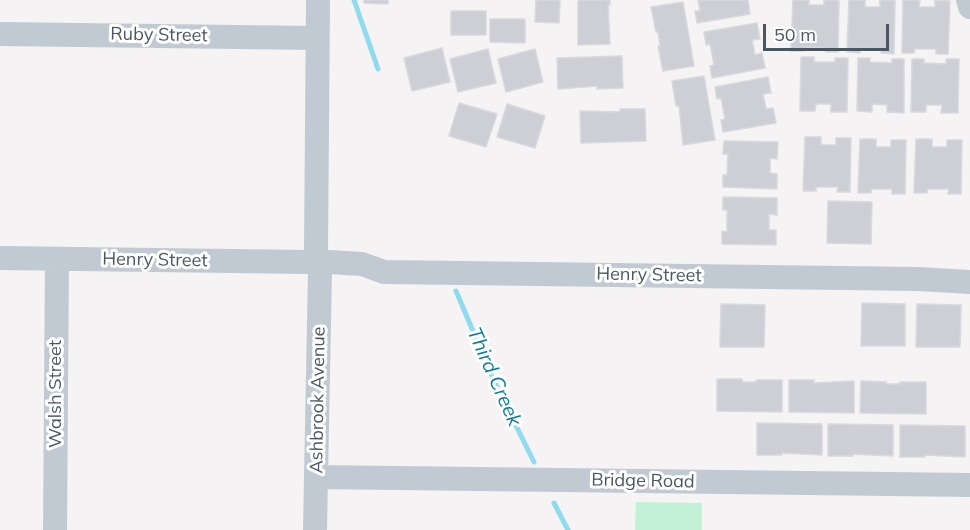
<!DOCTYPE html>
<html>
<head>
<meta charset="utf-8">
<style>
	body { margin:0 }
	#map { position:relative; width:970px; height:530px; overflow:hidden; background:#f5f3f3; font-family:Mulish,sans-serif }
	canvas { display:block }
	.scale { position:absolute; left:763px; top:24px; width:126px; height:27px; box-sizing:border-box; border:3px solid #4a5661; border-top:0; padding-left:8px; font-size:18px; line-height:21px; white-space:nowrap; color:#4a5661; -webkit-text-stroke:4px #fff; paint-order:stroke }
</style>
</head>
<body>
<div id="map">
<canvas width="970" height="530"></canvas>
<div class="scale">50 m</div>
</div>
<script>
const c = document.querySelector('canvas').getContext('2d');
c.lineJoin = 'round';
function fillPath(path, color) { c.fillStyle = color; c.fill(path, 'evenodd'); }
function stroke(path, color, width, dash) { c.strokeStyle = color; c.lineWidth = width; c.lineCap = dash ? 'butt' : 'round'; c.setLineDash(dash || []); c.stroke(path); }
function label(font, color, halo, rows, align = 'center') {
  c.font = font + ' Mulish,sans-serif'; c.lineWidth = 6; c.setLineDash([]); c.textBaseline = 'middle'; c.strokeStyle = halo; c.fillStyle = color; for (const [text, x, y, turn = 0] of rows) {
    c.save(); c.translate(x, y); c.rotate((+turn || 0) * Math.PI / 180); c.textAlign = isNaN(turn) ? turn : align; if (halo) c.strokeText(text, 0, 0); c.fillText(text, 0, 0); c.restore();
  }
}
const green = new Path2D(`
	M636,502L702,503V530H635Z`);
const stream = new Path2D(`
	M354,0L378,69
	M456,291L495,383L534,462
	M554,503L568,530`);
const building = new Path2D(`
	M364,0H388V4L364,3Z
	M536,0H560L559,23L535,22Z
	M578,0H610V5H608L610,44L578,45Z
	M698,0H748L750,14L697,23L695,11H700Z
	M793,0H809V5H824V0H839L838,52H826V48L804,47V51H791Z
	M849,0H865V7H880V0H895L894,54L881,53L882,49L860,48V53L847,52Z
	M903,0H920L919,7H935V0L950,1L948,54H936V49H915L914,53H902Z
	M683,2L694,66L663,71L658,46H660L658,32H656L651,7Z
	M451,11H486V35H451Z
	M490,19H525V43L490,42Z
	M757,23L760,39L752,40L755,55L762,53L765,68L712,78L710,66L714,65L710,44L706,45L704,32Z
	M442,48L450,82L412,91L404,58Z
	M488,49L496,83L458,92L450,59Z
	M535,49L543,82L506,92L498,59Z
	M622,56L623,88L597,89V86L558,89L557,58Z
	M801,57H814V62H835V58H848L847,112H831V104H816L815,111H800Z
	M858,58H870V62L892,63V59H904V113L887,112V105L872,104V112L857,111Z
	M912,59H924V63L946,64V59H959L958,113H941L942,105H926V112H911Z
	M704,76L715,140L683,145L679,106H676L672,81Z
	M768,77L771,93L763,94L766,109L773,108L776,123L723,132L721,120L725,119L721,98L717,99L715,87Z
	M459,103L497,114L486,147L449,136Z
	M507,104L545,116L535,148L497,137Z
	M620,109H645L646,141L581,143L580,111L620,112Z
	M805,137H821V145H836V138H851L850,192H837L838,187H816V191H803Z
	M860,139H876V147H891V140H906L905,194H892V189H871V193H858Z
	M916,139H932V147H947V140H962L961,194H948L949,189H927V193H914Z
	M724,141L778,142L777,159L770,158V173L777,174V189L723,187V175H727L728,154H723Z
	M723,197L777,198V215L769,214V230H776V245L722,244V231L727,232V210H723Z
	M828,201L872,202L871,244L827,243Z
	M862,303L905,304V346H861Z
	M721,304L765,305L764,347H720Z
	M917,304L961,305L960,347H916Z
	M717,379H742V382H756V380H782V412L717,411Z
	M789,380H814V383L854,381V413L789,412Z
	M861,381L886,382V384H900V382H926V414L860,413Z
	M757,423L822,424V455L782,453V455H757Z
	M828,424L893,425V456L853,454V456H828Z
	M900,425L965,426V457L925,455V457H900Z`);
const minor = new Path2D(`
	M968,0L970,7
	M0,34L317,38
	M316,251L318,0
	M0,258L309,262
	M329,262L362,264L384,272L919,279L970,282
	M316,477L970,485
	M55,530L57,259
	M315,530L320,270`);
const streetNames = [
	["Ruby Street",159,35,1],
	["Henry Street",155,260,1],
	["Henry Street",649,275,1],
	["Walsh Street",56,394,-90],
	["Ashbrook Avenue",318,400,-89],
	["Bridge Road",643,481,1]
];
const waterNames = [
	["Third Creek",494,377,66]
];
fillPath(green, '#c3f1d5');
stroke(stream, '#90daee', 5);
fillPath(building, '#cdcfd5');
stroke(building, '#d7d9de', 1.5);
stroke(minor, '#c1cad2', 24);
label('18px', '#4a5661', '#fff', streetNames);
label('italic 20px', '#0c7c9b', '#fff', waterNames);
</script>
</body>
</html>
